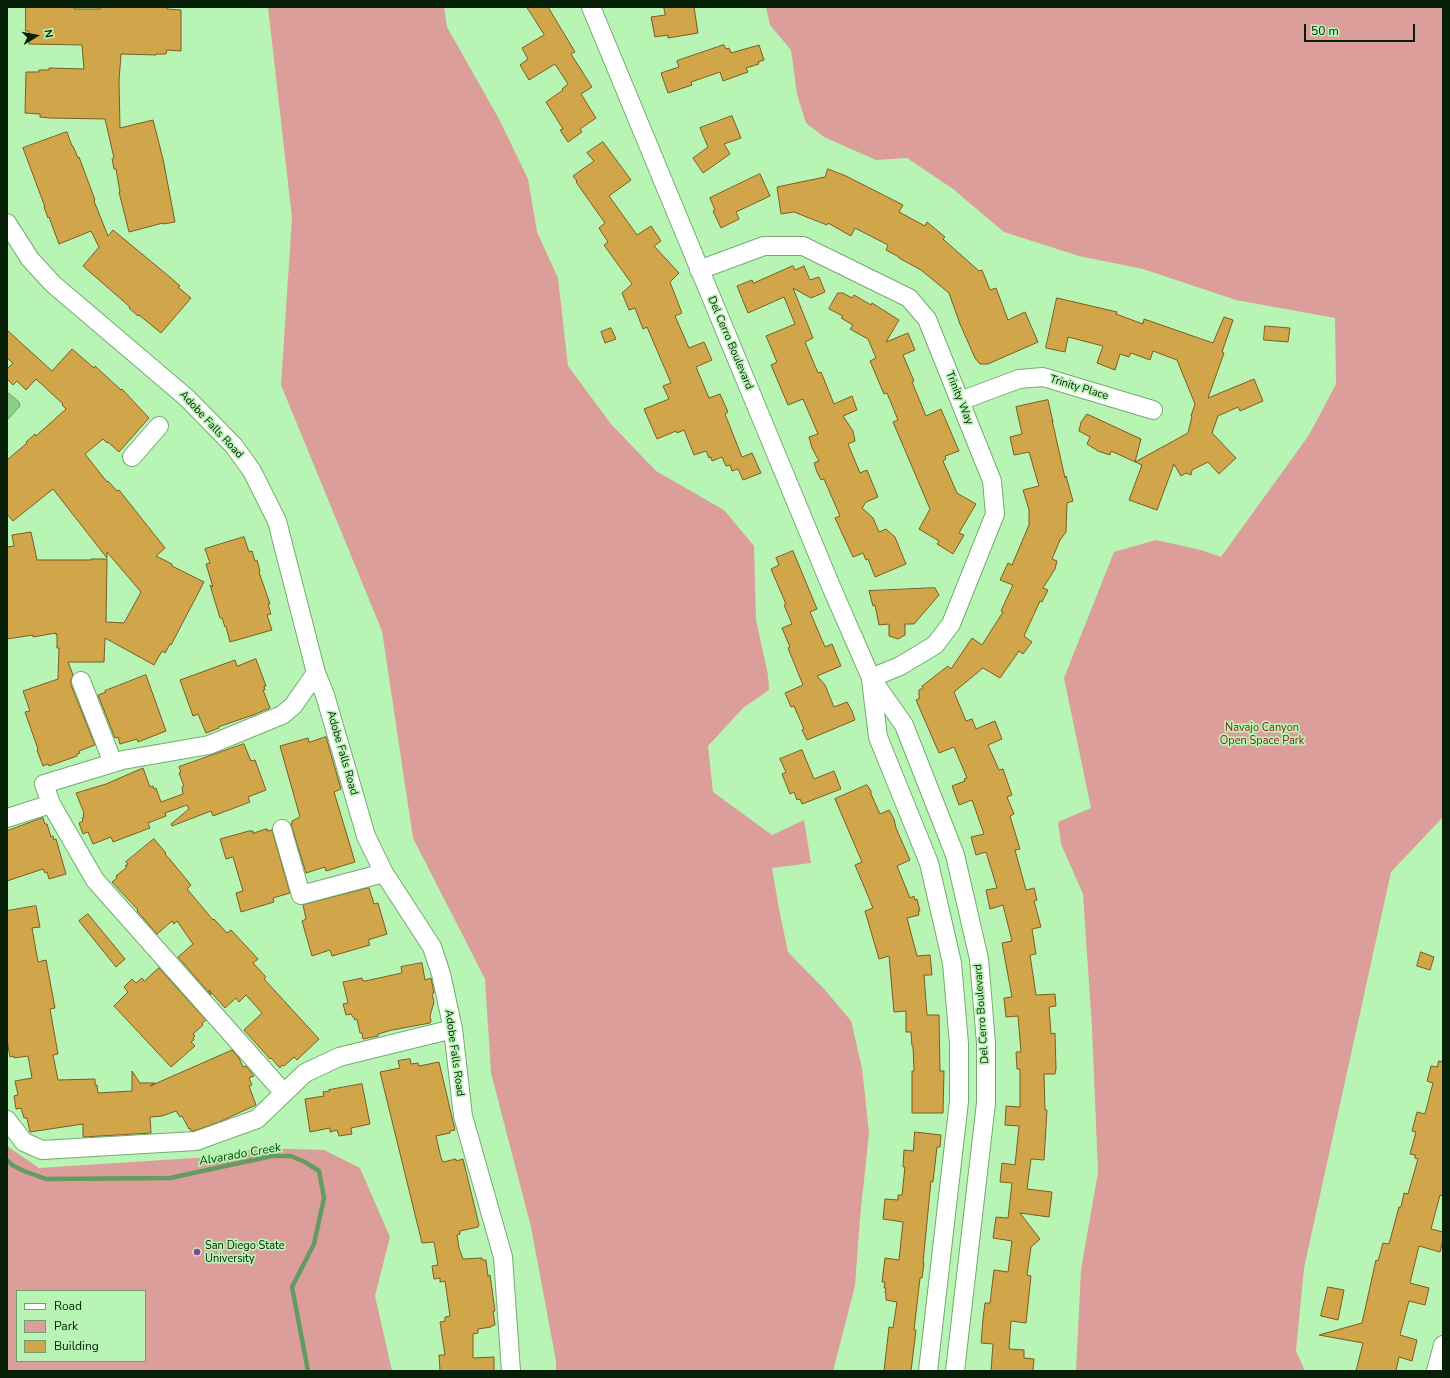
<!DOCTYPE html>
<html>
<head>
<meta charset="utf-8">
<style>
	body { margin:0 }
	#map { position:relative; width:1450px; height:1378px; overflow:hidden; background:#b8f4b4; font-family:"Nunito Sans",sans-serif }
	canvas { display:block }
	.frame { position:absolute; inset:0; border:8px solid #071e07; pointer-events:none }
	.legend { position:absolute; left:16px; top:1290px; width:130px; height:72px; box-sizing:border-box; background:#b8f4b4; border:1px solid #719e6f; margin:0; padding:5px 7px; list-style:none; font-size:12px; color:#071e07 }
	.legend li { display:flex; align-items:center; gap:8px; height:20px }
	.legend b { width:20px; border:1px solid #719e6f }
	.north { position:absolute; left:16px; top:16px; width:40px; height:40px; -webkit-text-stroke:3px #b8f4b4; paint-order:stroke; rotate:80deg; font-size:11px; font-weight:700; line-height:16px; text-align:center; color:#071e07 }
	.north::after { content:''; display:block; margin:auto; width:14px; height:18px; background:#071e07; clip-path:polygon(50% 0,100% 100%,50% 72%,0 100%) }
	.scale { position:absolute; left:1304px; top:24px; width:111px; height:18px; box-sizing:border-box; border:2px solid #071e07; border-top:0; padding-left:5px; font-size:12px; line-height:14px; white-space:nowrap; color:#071e07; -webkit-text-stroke:3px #b8f4b4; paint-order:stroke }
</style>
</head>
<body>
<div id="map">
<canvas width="1450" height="1378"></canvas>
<div class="frame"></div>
<ul class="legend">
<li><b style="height:5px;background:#fff"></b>Road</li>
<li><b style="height:11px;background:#dc9e9a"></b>Park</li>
<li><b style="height:11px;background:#d1a549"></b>Building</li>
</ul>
<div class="north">N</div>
<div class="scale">50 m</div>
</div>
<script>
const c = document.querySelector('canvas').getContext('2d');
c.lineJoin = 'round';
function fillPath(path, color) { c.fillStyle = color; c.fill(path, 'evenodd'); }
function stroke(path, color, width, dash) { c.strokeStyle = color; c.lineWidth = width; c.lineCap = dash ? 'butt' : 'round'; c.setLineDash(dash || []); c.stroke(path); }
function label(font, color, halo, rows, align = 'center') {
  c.font = font + ' "Nunito Sans",sans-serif'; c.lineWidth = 3.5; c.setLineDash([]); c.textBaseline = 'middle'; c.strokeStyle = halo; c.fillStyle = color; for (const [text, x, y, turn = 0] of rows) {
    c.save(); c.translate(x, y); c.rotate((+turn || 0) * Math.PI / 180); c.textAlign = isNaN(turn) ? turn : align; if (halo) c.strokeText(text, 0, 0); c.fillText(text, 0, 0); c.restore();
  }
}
const green = new Path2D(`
	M268,7H444L447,27L499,119L528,179L537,232L558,278L568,366L611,424L656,471L724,510L754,546L756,620L768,675L769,690L743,708L708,746L713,792L772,835L804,820L811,863L772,868L779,909L788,952L825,990L851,1021L862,1068L869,1133L860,1218L855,1286L833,1371H556V1361L531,1227L491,1073L485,979L413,838L382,631L281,385L292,218Z
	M766,7H1443V817L1391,872L1304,1268L1296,1351L1305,1371H1076L1081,1270L1098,1172L1092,1028L1083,894L1061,844L1058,822L1091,808L1064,678L1114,552L1156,540L1201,550L1221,557L1309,435L1336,384L1335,318L1236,300L1143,269L1079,256L1004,232L953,189L907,158L876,160L824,137L806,123L797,94L791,50L770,25Z
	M7,1146L39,1168L210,1157L263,1148L324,1150L360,1168L390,1237L375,1296L392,1371H7ZM17,1291H145V1361H17Z`);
const water = new Path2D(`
	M7,392L19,402L20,406L7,420Z`);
const stream = new Path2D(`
	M7,1160L12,1165L24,1171L46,1179L170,1178L272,1156H291L305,1162L319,1171L324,1198L314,1244L292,1287L308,1371`);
const building = new Path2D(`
	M26,7H74V9H100V7H167V9L181,10V51L167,50L166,54H156V55L121,54L119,81L120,128L153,120L163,159L175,222L163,224V223L129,232L119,192H120L116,169H114L112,159L114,158L105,119L50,118L40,117V114L25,113L26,72H39V70H49V68L84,69L82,45L29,44V31H26Z
	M527,7H548L575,52L571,54L592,87L581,94L596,118L580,129L582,132L568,142L560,130L563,129L546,102L563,90L562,89L568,84L555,64L529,80L520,65L528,59L522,48L544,35Z
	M664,7H694L698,33L668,38V35L655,37L651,17L665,15Z
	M724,45L726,49L729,48L731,53L759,45L764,60L758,62L759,64L746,68L748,72L723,81L720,72L691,82L692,85L668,93L661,73L679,67L677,61Z
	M732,116L741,138L724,144L730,154L703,173L693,158L708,147L700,128Z
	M67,132L72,146H73L78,158L79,157L95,200L94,201L108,236L113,230L171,278L180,286L178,287L191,298L161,333L139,315L138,316L129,308L130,307L83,266L99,247L91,231L59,244L49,217L48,218L44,207H45L23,148Z
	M603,142L631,180L609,196L637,235L651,226L661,241L654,246L679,273L670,282L682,313L675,316L689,348L704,342L712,360L696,367L709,398L720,394L728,412L725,414L742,457L752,453L761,473L743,480L738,469L732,471L730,465L726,466L722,457L712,461L711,457L709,458L706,451L694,455L684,430L677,433L676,431L657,439L644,409L669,399L663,386L671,383L647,327L643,329L635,308L629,310L622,293L632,284L604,245L608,242L599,228L605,223L576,182L577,181L573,176L594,161L587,153Z
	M828,169L846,176L903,205L899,212L925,226L927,222L945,237L943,239L979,271L982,270L990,290L996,288L1008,320L1025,312L1038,342L988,364H980L975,358L960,324L949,293L921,270L899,258V257L886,250L888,245L855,228L851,236L828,223L827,225L794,212L781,214L777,187L825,177Z
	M760,174L770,196L736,212L739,219L721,228L713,211L715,210L710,198Z
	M793,266L795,270L804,266L810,280L819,277L825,292L811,298L793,288L813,338L805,342L818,373L821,372L834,404L852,396L857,410L843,416L853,431L855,441L848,444L860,473L867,470L878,497L866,502L862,508L873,518L879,532L886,529L895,537L906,564L875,577L868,559L866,560L863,553L853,557L835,518L840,516L824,479L821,480L817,472L814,463L819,461L812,448L809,437L818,434L803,399L788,405L771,365L777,362L766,336L795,324L784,297L748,313L737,286L752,280L753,283Z
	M838,293H843L852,298L854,295L871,305L872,303L899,320L886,342L908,333L915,350L903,355L914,381L912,382L926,416L941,409L959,451L945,456L946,459L943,461L957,493L976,504L959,533L964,535L953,554L937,544L939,541L919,529L930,509L893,422L898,420L887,393L884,394L870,361L876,358L868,339L850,329L853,325L841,318L843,316L829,309Z
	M1057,298L1117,312L1116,314L1143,324L1144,319L1213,343L1224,317L1233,320L1222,352L1224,353L1208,398L1254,379L1263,401L1240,411L1238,407L1218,416L1212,433L1236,458L1219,474L1208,462L1192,470L1191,475L1186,473L1181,476L1174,464L1157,510L1129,500L1142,465L1111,451L1110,455L1098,451L1087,444L1090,437L1079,431L1081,422L1087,414L1141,439L1135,462L1188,433L1192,416H1191L1195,404L1177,360L1153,351L1150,360L1131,353L1129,357L1120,354L1115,370L1097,363L1103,346L1068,337L1065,352L1046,348Z
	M1265,326L1290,328L1288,342L1264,340Z
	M611,328L616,339L605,343L601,332Z
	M7,330L52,371L72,349L94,368L95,366L121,390L122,389L149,418L119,452L108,442L107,443L103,439L85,454L107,482L108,481L117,491L119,490L165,548L156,556L172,564V566L204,582L171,645L170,644L165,653L162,651L154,665L105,638L104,662H68L73,675L71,680V685L95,745L79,751L80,753L77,754V756L49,766L48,764L43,766L37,750L38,749L25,712L30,711L23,691L58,679L59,648H57V634L56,635V633L33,637V635L7,639V547L14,546L12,535L31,532L37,560H91V559H107L106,622L124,623L141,592L107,552V558L53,489L13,521L7,514V460L27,443L26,442L35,434L36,436L66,409L62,405L63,404L36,379L26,390L17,381L13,385L7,379V369L13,363L7,358Z
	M1048,400L1053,422L1052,420L1065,478L1066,476L1073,501L1067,503L1066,532L1060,540L1052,559L1057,561L1055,569L1043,588L1048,590L1042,602L1040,601L1024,636L1032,642L1023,654L1019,651L1000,678L983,668L954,692L966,721L972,719L976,729L995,721L1002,739L988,745L999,770L1003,769L1012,795L1007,797L1014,814L1010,816L1020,849L1015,850L1026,890L1034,888L1037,900L1034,901L1041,927L1032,929L1036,954L1030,955L1036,995L1055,994L1056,1006L1049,1007L1051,1034L1055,1033L1056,1069L1055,1074H1044L1045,1110H1047L1044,1160L1031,1159L1027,1189L1052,1192L1049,1217L1020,1213L1040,1239L1031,1247L1027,1275L1031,1276L1026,1323L1011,1321L1009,1349L1024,1350V1358L1034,1359L1033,1371H991L993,1344L981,1343L983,1319L985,1303H990L994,1270L1008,1272L1012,1241L993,1238L996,1217L1008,1218L1012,1183L1000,1182L1002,1163L1015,1165L1019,1126L1005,1125L1006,1106L1020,1107V1069H1017L1016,1052H1021L1018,1016L1006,1017L1004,998L1012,997L1002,943L1012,941L1003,905L990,909L986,890L997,888L986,852L976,855L971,837L984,834L972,800L959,805L952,786L965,781L964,779L967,778L954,747L939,753L916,700L919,699V690L923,688L922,686L948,666L951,669L972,638L982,645L1003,612L1001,611L1013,585L1000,580L1008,563L1012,565L1029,525V510L1023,490L1039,486L1029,452L1014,455L1010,437L1022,434L1016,407Z
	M244,537L249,552L252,551L255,561L257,560L260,571L259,572L270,604H268L271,614L267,615L272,630L230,642L226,627H225L222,618H220L210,585L213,587L206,564L210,563L205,549Z
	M793,551L817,609L810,612L825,647L832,644L841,666L817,676L825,685L834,707L847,702L852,711L855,720L807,740L802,730L804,729L794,706L791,707L785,693L803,685L788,648L790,647L782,628L792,624L784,605L786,604L771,569L779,565L776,558Z
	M935,588L939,595L914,624H905V635L898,639L889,636V624L879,625L875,605L873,606L869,591Z
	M256,659L266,686H264L265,690H263L270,708L253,715L218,727L219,728L206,733L198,714L193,716L180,680L235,660L237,666Z
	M146,675L166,731L138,742L137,739L120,744L118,737L115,738L98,695L106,692L105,691Z
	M326,737L341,789L334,792L355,862L326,871L325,867L306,873L291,824H292V821L300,817L280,746L308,738L309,742Z
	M244,744L251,761L255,760L266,790L248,797L250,802L213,816L211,811L172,826L171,824L189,809L187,805L165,813L166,816L148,823L150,828L113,842L111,837L93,844L88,832L83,834L79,823L83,821L82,818L84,817L83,814L84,813L76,793L106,784L143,768L150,787L153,786L154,789L156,788L161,802L183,794L182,787L184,786L179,773L181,772L179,767Z
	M802,750L814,779L834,771L841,789L802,804L800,799L797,800L794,792L790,794L782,774L786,772L780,759Z
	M867,785L871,791V794L880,814L889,810L894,819L896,828L910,860L897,866L910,898L914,896L915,900L917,899L920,911H918L919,915L907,918L917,956L930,955L932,975H924L927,1015H939L940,1071H944L943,1113H912V1071H914L913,1046H912L911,1032H906V1011L894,1012L889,956L879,959L865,911L873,908L855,865L862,862L835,799Z
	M43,818L45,824H47L51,837L53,836L54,840L56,839L66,874L49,879L47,872L45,873L43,869L7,881V831Z
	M267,829V831L272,830L290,893L273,898L274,902L241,912L236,893L243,891L233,857L226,859L220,839L249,831H253V833Z
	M154,839L166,853L165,854L172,862L191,885L187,889L213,920L214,919L227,933L231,930L258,959L253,963L266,977L264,979L319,1039L297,1060L294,1057L284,1066L282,1065L280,1068L271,1058L270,1059L244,1030L262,1013L246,995L239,1002L236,998L225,1008L209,990L211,995L178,957L193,944L177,921L174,924L172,921L157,934L137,911L138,910L112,882L117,878L116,876L127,867L125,866L128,864L126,862Z
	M369,888L374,904L378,903L387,934L368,940L370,945L332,956L330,950L312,956L302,921L306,919L303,905Z
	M36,906L40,927L32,928L38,962L46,960L55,1008L50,1009L58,1054L53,1055L58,1080L95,1079V1085H97L98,1093L132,1091V1071L140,1083H155L150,1086L232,1050L239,1058L243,1067L246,1066L254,1076L249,1078L252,1085L249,1086L256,1105L219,1122L194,1131H191L190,1128L189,1129L182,1116L180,1117L176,1111L162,1116L150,1117L151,1133L83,1137V1124L30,1132L27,1118H24L21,1108L16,1109L14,1096L18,1095L15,1081L32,1078L28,1056L14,1058V1056L10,1057L7,1040V911Z
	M88,914L125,959L116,967L79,921Z
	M1421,952L1434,957L1430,970L1417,966Z
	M422,963L425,980L431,978L434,993L432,994L434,1002L430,1016L431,1021L430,1023L392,1030L378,1034V1036L363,1039L362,1033H360L357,1019L355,1020L351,1014L346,1015L343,1004L348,1003L343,982L362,978L363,981H365L402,973L401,967Z
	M159,968L206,1020L202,1023L203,1025L193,1034L195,1036L193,1038L194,1040L191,1042L195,1046L171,1067L114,1006L128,992L124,987L132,979L136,983L142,978L144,981Z
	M410,1059L411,1064L418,1063L419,1066L439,1062L455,1130L450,1131V1133L436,1136L441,1158L443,1162L456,1159V1161L463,1159L479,1225L478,1227L460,1231V1234L457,1235L459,1248L463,1259L482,1258V1260H486L488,1276L490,1275L495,1311H493L495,1325L491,1326V1327L478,1329V1333L473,1334V1358L494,1357V1371H440L439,1355H445L440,1322L445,1321V1317L450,1316L445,1281L440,1282V1278L434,1279L432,1266L438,1265L434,1242L422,1243L380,1072L400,1068L398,1061Z
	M1439,1061L1443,1062V1196L1440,1195L1431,1229L1443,1232V1240L1440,1252L1419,1246L1410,1283L1429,1288L1425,1305L1409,1301L1400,1335L1417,1340L1412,1361L1399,1357L1396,1371H1356L1363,1343L1319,1335L1362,1323L1376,1260L1378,1261L1383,1243L1389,1244L1399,1207H1401L1404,1193L1408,1194L1418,1159L1415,1158V1155L1410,1154L1416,1132L1412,1131L1417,1112L1425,1114L1433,1083L1427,1081L1431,1066L1437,1067Z
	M362,1084L370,1124L351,1128L352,1134L339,1136L337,1130L330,1132V1128L310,1132L305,1099L324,1096L323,1092L330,1091L329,1090Z
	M915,1132L941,1135L940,1147H937L933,1182L931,1181L923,1263H924L922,1278H920L914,1330H916L911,1371H884L889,1327L893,1328L897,1302L886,1300V1293H885L886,1288H884L885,1282H882L885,1258L899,1260L903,1222L883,1219L885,1199L898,1200V1195H902L905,1167H903L904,1150L913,1151Z
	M1328,1287L1344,1290L1338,1320L1321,1316Z`);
const minor = new Path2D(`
	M591,7L830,584L871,678L904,725L955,855L979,959L986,1043V1103L955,1371
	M7,223L30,259L53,284L187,398L234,446L252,471L277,521L316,673L325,695L366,836L384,873L432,947L441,974L453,1029L463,1116L503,1257L511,1371
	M699,270L764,246H803L909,298L927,319L992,481L995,514L951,624L935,645L900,666L871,678
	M960,401L1019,379L1043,377L1153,410
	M132,457L159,426
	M871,680L878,737L929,863L952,963L959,1044V1101L928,1371
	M81,681L113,763
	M51,804L95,880L284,1093
	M7,818L51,804L44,784L123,760L209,745L282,715L293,706L316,673
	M282,829L301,895L384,873
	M7,1120L24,1142L42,1150L196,1141L257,1119L305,1073L339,1057L453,1029
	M1436,1371L1443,1345`);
const markers = [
	[197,1252,4,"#9739a2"]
];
const streetNames = [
	["Del Cerro Boulevard",730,343,67],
	["Trinity Place",1079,388,17],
	["Trinity Way",959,398,68],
	["Adobe Falls Road",211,425,47],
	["Adobe Falls Road",342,753,74],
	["Del Cerro Boulevard",982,1014,-94],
	["Adobe Falls Road",454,1053,82]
];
const parkNames = [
	["Navajo Canyon",1262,728],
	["Open Space Park",1262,741]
];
const poiNames = [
	["San Diego State",205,1246],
	["University",205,1259]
];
const waterNames = [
	["Alvarado Creek",240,1155,-10]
];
fillPath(green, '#dc9e9a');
fillPath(water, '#8cd088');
stroke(water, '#649b61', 1);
stroke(stream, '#649b61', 4.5);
fillPath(building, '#d1a549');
stroke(building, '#795d22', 1);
stroke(minor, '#73ac70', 20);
stroke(minor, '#fff', 18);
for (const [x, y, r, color] of markers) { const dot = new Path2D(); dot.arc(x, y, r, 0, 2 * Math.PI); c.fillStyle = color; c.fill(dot); stroke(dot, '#b8f4b4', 1.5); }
label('11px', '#071e07', '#b8f4b4', streetNames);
label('11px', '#901c24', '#b8f4b4', parkNames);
label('11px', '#071e07', '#b8f4b4', poiNames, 'left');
label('italic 12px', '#004c04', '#b8f4b4', waterNames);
</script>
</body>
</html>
